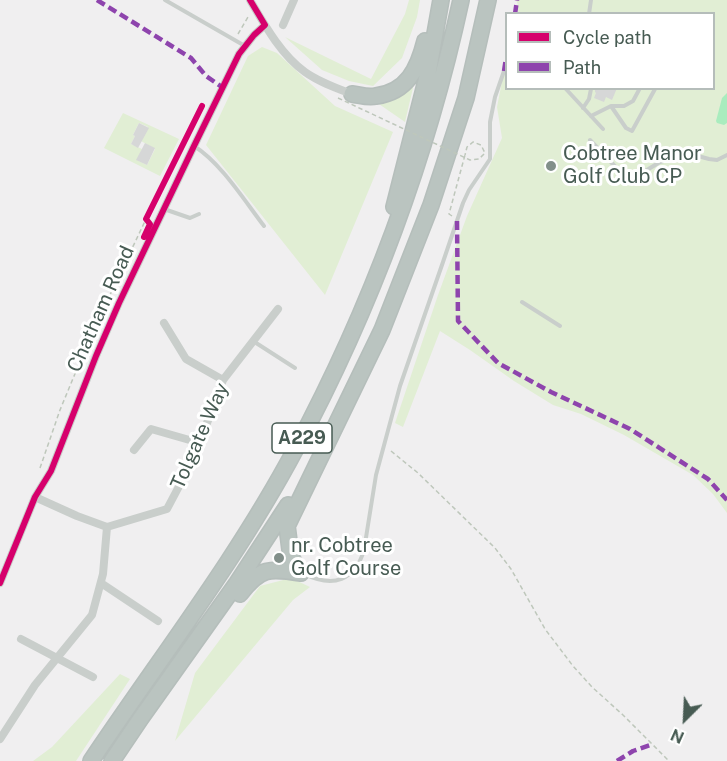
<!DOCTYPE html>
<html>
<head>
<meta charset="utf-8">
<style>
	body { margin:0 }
	#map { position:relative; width:727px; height:761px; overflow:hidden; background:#f0eff0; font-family:"Public Sans",sans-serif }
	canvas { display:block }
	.legend { position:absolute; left:505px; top:12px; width:210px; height:78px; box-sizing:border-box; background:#fff; border:2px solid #b5bdba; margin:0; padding:8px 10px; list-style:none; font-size:18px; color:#475b53 }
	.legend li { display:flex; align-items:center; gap:12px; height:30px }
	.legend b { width:30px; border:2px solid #b5bdba }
	.north { position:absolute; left:655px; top:689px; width:60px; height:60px; -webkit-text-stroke:4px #fff; paint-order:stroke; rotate:204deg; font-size:16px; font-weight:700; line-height:24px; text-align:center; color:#475b53 }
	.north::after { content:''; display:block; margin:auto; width:21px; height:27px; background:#475b53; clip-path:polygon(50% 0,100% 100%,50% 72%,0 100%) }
</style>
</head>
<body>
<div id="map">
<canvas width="727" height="761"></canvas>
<ul class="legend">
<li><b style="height:8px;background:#d6006c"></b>Cycle path</li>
<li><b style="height:8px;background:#8e44ad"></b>Path</li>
</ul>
<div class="north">N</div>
</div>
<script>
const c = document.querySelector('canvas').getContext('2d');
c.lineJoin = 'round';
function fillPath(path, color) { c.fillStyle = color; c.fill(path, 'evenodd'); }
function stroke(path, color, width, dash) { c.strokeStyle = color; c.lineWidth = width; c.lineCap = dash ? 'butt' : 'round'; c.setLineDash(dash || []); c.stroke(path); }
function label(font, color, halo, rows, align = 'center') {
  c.font = font + ' "Public Sans",sans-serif'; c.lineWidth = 6; c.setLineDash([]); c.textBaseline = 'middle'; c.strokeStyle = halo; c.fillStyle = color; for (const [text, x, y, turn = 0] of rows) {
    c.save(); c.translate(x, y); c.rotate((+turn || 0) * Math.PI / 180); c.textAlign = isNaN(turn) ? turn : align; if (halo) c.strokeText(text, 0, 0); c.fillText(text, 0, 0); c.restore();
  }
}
const green = new Path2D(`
	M409,0H420L417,17L402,58L373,86L349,81L322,70L285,37L371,79L405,14Z
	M516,0H727V513L713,494L693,475L624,435L581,414L553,405L514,381L470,350L440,331L403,427L395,423L438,295L467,216L502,138L497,107L506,61V88H714V14L516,13L518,5Z
	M262,47L277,53L335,106L393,132L325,295L206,145L248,56Z
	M416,75L405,122L376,102Z
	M123,113L179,139L160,176L104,148ZM139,123L148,127L141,141L155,149L147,165L137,160L142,149L131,144L135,136L133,135Z
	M291,578L310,587L293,600L175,741L195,673L260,586Z
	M120,674L130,679L76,761H33L52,747Z`);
const water = new Path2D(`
	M727,93V123L724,125L717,123L716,121L722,98Z`);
const building = new Path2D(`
	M595,88H617L612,100L606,97L604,102L594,98L596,93L595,92Z
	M139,123L149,128L138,148L131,144L135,136L133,135Z
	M145,143L155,148L147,165L136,160Z`);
const path = new Path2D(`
	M238,34L248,17
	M452,216L449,214L465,155
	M391,451L418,473L495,548L511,569L545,629L573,666L592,687L623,715L669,761
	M40,468L60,410L91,335L146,219`);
const lane = new Path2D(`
	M165,0L245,46
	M589,14L591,0
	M565,88L603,129
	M611,106L626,128L632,131L655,89
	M583,108L589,99L591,89L590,88
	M591,116L611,106H624L633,101L640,88
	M590,140L628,180L637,176L660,162L674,158L698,156L709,159L717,160L727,155
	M194,146C221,163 244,200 264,226
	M164,209L190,218L199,214
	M522,302L560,326
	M253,341L295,368
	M304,574C333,588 355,581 364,550L376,475L400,386L443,262L463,203L469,190L490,159V122L495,97L504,71L506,69`);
const street = new Path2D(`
	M250,0C264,24 281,55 305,72C319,82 336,88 352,94
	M283,25L294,0
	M164,323L186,359L223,380
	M134,450L151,429L200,443
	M35,497L77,516L107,527L167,509L194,458L223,380L278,309
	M0,583L35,497L51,471L96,356L119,303L194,146L239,54L254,35L265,25
	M101,583L158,621
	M21,639L93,677
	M0,739L35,685L92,615L103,574L107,527`);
const highway = new Path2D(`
	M352,94C360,95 368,98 376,96C407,92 418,69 425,41
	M394,207L428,73L441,0
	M301,573L291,557L287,526L382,330L431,205L466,98L488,0
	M240,594C260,567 270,568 301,573
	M91,761C160,658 237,559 295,450C371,308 427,157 461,0
	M112,761L141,718L237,583L288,505`);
const pathBridge = new Path2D(`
	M338,98L470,160L479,159L485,153L481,145L473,142L467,147L465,155`);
const quiet = new Path2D(`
	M97,0L191,58L206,76L222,87
	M515,14L517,0
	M504,71L506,58
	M457,221L458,321L498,363L551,392L630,429L708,479L727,500
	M617,761L633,751L653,744`);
const cycleway = new Path2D(`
	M144,237L150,224L146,219L202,106
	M0,583L35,497L51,471L96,356L119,303L194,146L239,54L254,35L265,25L250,0`);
const markers = [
	[551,166,6,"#828f8a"],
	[279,558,6,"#828f8a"]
];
const shields = [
	[302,438,60]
];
const shieldNames = [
	["A229",302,438]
];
const poiNames = [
	["Cobtree Manor",563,154],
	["Golf Club CP",563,177],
	["nr. Cobtree",291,546],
	["Golf Course",291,569]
];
const streetNames = [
	["Chatham Road",101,309,-66],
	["Tolgate Way",200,436,-66]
];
fillPath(green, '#e1eed4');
fillPath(water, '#a9ecbe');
fillPath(building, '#d6d7d7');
stroke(highway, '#b5bebb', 18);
stroke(path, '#bec7bb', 1.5, [4.5, 3]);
stroke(lane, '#c9cecb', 4);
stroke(street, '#c9cecb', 8);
stroke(highway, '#bac4c0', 15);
stroke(pathBridge, '#bec7bb', 1.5, [4.5, 3]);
stroke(quiet, '#8e44ad', 4.5, [9, 4.5]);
stroke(cycleway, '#d6006c', 6);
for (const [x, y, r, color] of markers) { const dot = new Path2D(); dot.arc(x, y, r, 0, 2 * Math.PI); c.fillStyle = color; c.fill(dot); stroke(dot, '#fff', 2); }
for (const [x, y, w] of shields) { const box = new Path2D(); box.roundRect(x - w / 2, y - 15, w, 30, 4.5); c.fillStyle = '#fff'; c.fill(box); stroke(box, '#475b53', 1.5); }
label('bold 18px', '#475b53', null, shieldNames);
label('20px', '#475b53', '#fff', poiNames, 'left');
label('20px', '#475b53', '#fff', streetNames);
</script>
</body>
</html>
